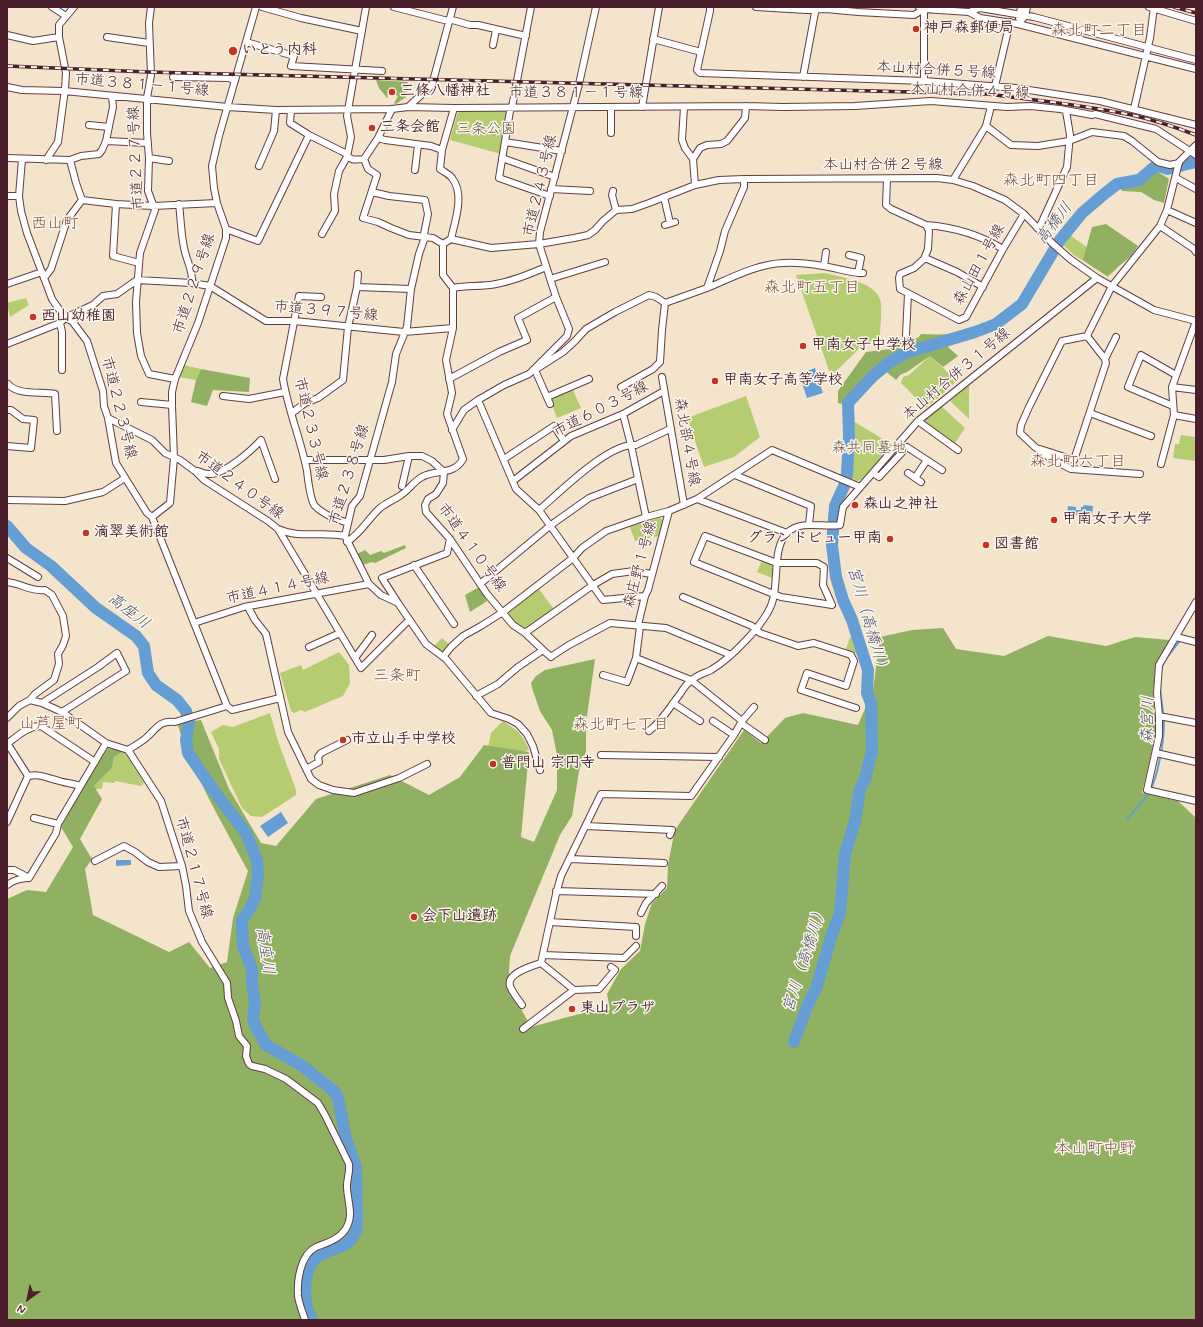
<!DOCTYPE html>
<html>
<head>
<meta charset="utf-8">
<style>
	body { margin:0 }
	#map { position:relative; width:1203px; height:1327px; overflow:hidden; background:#f5e4cc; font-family:Mynerve,sans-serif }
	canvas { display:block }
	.frame { position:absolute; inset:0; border:8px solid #4a1f2b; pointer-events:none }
	.north { position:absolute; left:8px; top:1279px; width:40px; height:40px; -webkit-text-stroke:3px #fbf7ec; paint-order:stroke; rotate:213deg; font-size:11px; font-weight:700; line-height:16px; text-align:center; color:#4a1f2b }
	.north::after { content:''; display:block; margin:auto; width:14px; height:18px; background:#4a1f2b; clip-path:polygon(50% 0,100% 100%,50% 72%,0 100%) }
</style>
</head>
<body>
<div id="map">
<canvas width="1203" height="1327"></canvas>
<div class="frame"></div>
<div class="north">N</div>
</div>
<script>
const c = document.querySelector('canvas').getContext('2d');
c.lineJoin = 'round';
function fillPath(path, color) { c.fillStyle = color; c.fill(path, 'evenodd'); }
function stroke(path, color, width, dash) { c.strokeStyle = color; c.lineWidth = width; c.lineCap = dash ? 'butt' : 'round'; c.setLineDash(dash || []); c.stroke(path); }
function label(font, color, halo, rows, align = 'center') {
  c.font = font + ' Mynerve,"Klee One",sans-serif'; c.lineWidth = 3; c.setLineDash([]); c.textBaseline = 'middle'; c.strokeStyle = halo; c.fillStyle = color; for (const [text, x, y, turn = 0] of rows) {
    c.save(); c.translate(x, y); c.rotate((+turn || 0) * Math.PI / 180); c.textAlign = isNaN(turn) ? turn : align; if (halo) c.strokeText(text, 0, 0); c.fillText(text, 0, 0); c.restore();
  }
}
const green = new Path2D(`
	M509,110L501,154L450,140L457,114L460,111Z
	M1070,235L1117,269L1108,277L1074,255L1063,245Z
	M825,273C843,278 879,282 881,304C882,315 880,327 880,338L863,345L831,376L796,275Z
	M26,298L29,305L10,317L7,303Z
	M930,356L957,381L926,408L901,383L903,377L909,375Z
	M184,365L201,369L196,380L179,377Z
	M969,385V419L950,401Z
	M572,388L581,408L557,418L549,397Z
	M746,396L760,437L734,457L704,467L687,418Z
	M941,406L965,428L955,443L926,424L923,420Z
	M853,421L893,445L862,480L857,481L850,478L853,459Z
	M1181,435L1196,437V461L1173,458L1175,444H1179Z
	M660,517L663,521L659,536L635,541L630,527Z
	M762,560L769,562L774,568L772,578L757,572Z
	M538,588L554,609L525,630L513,622L505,612Z
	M850,637L854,639L858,651L857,654L846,649Z
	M442,638L450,645L442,653L433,647Z
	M339,652L349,665L350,683L343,696L305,712L301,710L294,713L291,711L280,673L301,665L303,670Z
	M270,713L278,741L296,790V795L262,817L251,816L242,808L219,759V749L211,732L223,725L233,727Z
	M503,721C518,731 522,733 529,750L513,754L488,747L491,733Z
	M124,751L144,783L141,786L115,781L114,783L103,782L102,789H95L94,786L112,768L114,757Z`);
const forest = new Path2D(`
	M376,80L408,82L406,97L396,104L394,103L398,96L390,91L387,95L388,97L387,98L379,88Z
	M1158,172L1169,179L1164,203L1154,200L1141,192L1122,191V185L1147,181L1152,174Z
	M1106,224L1138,246L1130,257L1107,276L1083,260L1092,227Z
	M976,327L979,332L947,346L958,356L943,367L930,356L907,372L900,375L896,380L884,370L851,406L838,403V391L866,352L898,348L899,340L918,338L921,334C941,335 958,335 976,327Z
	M201,369L250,378L249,392L213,390L207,406L191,402L196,380Z
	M405,545L406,548L375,563L372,562L363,565L357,554L365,550L370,555L381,551L384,553Z
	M479,587L487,601L470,612L465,595Z
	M943,628L956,649L1004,656L1048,636L1106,646L1135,637L1170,640L1156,664L1153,694L1156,733L1142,793L1178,801L1196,818V1320H7V899L27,890L46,892L73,847L61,827L88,778L108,748L124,751L114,757L112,768L94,786L102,799L80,839L92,859L85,869L93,915L169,952L189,942L210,968L227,962L233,918L248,871C222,823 194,776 177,723L201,720L229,789L261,843L276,846L316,799L390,775L429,795L460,777L484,745L529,752L521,837L534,842L557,790V755L552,730L540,711L532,688L531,683L536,676L545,670L595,659L586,723V751L579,771L572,816L560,835L510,956L508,985L531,1027L594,1010H610L607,994L621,969L640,951L645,924L652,903L667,888L668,864L675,830L744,730L761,743L785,718L803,713L858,725L873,690L880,637L912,630Z`);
const water = new Path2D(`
	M815,368L823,393L807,398L799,374Z
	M1084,505L1093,506L1092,515L1077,513L1076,516L1067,515L1068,506L1076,507V510H1081V507H1083Z
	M281,812L288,823L268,837L260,826Z
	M116,860H131V865L116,866Z`);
const stream = new Path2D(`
	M1127,819C1134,811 1143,802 1149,793C1158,777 1164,741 1164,722C1163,704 1157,685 1162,667C1164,660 1174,648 1179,642
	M1196,1133V1132`);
const river = new Path2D(`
	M7,526L26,548L51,566L96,608L136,636L144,646L148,673L156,685L177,700L186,711L189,723L186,740L188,753L214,791L246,833L257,860L258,876L255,898L250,909L242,920V926L243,946L252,969V984L255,1002L253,1019L256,1027L266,1045L301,1065L334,1091L338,1098L346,1139L356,1167L357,1227C351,1251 334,1245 317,1257C305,1265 304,1289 306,1303C307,1309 310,1315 312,1320
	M794,1042L808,1004L816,989L832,934L840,913L845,854L855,821L860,789L865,779L872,751L871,703L867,693L868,670L852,620L843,600L836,577L832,545L835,506L844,486L847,474L849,436L848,403L873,376L890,362L905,353L975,332L996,324L1022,304L1060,240L1082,213L1103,195L1117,184L1139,180L1153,168L1159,166L1167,169L1196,162`);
const minor = new Path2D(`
	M52,7L66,16
	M151,7L149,23L151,75L147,98V133L149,158L148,191L155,210L140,253L136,302L137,333L141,356L149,374L175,379
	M262,7L301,18L362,31
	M394,7L448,21
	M531,7L512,107L510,111L499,178L550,196
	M710,7V11L697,70L700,73L924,81L1016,88L1100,101L1196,125
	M756,7L806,10L826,9L858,12L914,15L924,9
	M919,7L924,9L969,12L980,18L1018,24L1196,69
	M1149,7L1196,21
	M969,12L980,8L1034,17L1196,60
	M1019,18L1021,7
	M449,19L470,25H478L526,36
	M1018,24L1025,16L1027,7
	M7,35L33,41L59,37
	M107,37L149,43
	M653,39L701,52
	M246,42L294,56L291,66L382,71
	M493,45L496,30
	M173,77L229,78L235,81
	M803,77L816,7
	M924,81V9
	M995,86L1010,22
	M7,87L22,90L64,91L228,107L276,110L392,109L408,107L454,108L746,106L783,107L855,106L931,101L1007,107L1031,106L1060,109L1092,115L1095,114L1156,129L1196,155
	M408,107L432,85L453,7
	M611,107V133
	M642,107L659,7
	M684,107L682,140L685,148L693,159
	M392,109L378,138L364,159L368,169L377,175L363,218L378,222L391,228L409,235L433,238L443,244L451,239L491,248L539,244L574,238L588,235L595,230L603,221L616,210L632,209L649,203L695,185L719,180L744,179L937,178L953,180L973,186L1005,200L1024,214L1052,243L1070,259L1097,278L1154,310L1196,321
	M1134,109L1150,38L1154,7
	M291,110L290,123L309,135L345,153C350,161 355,160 364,159
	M89,125L109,127
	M986,126L1011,145L1038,146L1069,141L1092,132L1124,136L1132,141L1158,162L1170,165L1179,163
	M378,138L385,140L431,146L442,150
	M106,141L113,107L112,96
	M505,142L562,151
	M7,158L70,160L81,156L99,154L102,150L106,141L148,143
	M149,158L169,161
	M502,158L555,177
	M22,159L19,196L21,211L27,233L52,299L65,318L72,321L87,341L103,391L104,406L108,418L116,463L147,513L152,517L227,706
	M46,160L58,142L65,89L66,73L59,37V25L74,7
	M70,160L76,183L82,200
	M259,166L274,131L276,110
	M415,170L418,145
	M1176,178L1196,189
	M887,179L886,205L891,209L926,225L929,231L928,249L924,259L914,268L900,274L899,278L900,289L959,320L966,317L1003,249L1024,214
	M953,180L986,126L991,106
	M695,185L693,159L700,148L707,145L721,144L727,141L745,118L746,106
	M551,189L590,191
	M613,191L612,195L616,210
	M372,192L389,196L425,200L428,214L424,234L425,237L419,254L411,289L407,327L396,354L392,382L360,496L352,506L345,536L369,584L381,595L398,603L426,644L446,659L491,713L509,719L518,724L527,734L533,746L540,770
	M7,196H19
	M664,197L670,223
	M82,200L116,204L153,206L217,203
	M116,204L113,256L139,263
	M179,204C181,220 181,237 185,252C188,264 193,271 192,283
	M1167,210L1196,223
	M665,225L675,222
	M926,225C952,227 980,235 1003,249
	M1160,226L1194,249L1196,252
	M1037,228L1041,224L1067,167L1070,135L1066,111
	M226,229L258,241L309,135
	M322,234L335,211L334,194L339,171L347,157L351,137L347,116L366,7
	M451,239C455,221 465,194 452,178C449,174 444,172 440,169L442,150L454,108
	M849,255L861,258L858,273
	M925,258L957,272L983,287
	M824,266L826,252
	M44,278L51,269L67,220L82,200
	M550,279L605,262
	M7,284L42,272
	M357,287L411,289
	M453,288C467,285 482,287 496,284C513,281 530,274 546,267
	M707,288C731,278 757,264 783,263C796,262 811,264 823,266C837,268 849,273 863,273
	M321,297L299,296L283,379C288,410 301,440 307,471C308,479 310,500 315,506C324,515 336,519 348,523
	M60,323L62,332V370
	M906,335L908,294
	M1087,336L1062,341L1029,407L1021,425L1020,433L1035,447L1053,460L1071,469L1140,474
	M1087,336L1112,286L1160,226L1167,210L1179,162L1196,145
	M7,344L60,323L65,318L93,305L103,296L117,294L137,280L192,283L210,286L266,321H294L404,332L453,328
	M1105,359L1116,337
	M662,377L684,505
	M449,379L499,352L527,340L518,318L556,297
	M8,384C18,396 42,391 55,394L57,431
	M621,387L653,369L660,362L662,330L665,303L707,288L720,251L725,231L744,187V179
	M1172,387L1196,390
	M223,396L249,399L285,392
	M547,397L589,379
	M478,400L516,489L539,510L603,600L645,596
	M141,402L172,405
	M550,404L535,370L563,352L575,341L586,329L615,312L649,295L656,297L665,303
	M1173,406L1128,387L1141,355L1176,375
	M7,410H11L23,419L34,420L31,448L7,446
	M292,413L305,403L318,398L343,380L348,327L357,287L358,274
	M1090,413L1151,436
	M1174,415L1196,419
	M108,418L152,440L165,453L180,460L195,471L204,480L268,521L278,529L361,668L409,620
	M918,421L958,450
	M452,430L464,410L478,400L504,385L529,374L567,336L569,329L556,297L539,244L540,232L579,84L596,7
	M1040,449L1074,460L1106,363L1105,359L1087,336
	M504,459L554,426L564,441
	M305,460H384L409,456H422L432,461L444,472L443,483L436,494L428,499L425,505L426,512L450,539L487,594L513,625L525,633L543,650
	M1161,464L1174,415L1172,387L1196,321
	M197,471C201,472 205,474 209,474C224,475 251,451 261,440L275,479
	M873,473L879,477L907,447L942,470
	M908,473L921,482
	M735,475L811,506L809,524
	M915,478L927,460
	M513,481L571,436L623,414L664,391
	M402,486L409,456
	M697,499L787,533
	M7,500L65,501L103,492L125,478
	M539,510C561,491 604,448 631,445L623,414
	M152,517L170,503L174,458L172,405V392L175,379L198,323L226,238V229L217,203L214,188L212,166L219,136L256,7
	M646,517L631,445H636L670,429
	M278,529C300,539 322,531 345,536
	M705,536L777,563H817L824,567L823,585L832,605L781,597L694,562Z
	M347,542C361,533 368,519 380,508C386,503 394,500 401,495C409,490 414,481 422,477C435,469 454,476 463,459L447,414L452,393L446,360L453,328V288L443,275V244
	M7,558L38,577
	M414,565L454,624
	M7,582C20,583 31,592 45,590L52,595L63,616L66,636L63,645L58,654L59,664L54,680L35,694L30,700
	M480,584L551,525L589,498L638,479
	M683,597L752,626L760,633L798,646L814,643L851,655L854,661L846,686L807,673L801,690L856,708
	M1196,602L1159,665L1157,693L1159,716V736L1147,790L1196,801
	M398,603L382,578L447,553L450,539
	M248,607L255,620L266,634L288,732L311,779L319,785L333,790L354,793L399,778L427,764
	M194,623L244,607L369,584
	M638,625L645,596L648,590L669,511
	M525,633L593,585L612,574L634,571L651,574
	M1176,637L1196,642
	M309,647L340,633
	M443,657L451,647L463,636L481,626L503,612L573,558L582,548L606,531L646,517L669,511L697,499L772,450L860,487
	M355,658L372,635
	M603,675L627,682L636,658L640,626
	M476,696L498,684L518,667L543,650L551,657L552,656L569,645L610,623L666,628L731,655
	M42,703L98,667L117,653L126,671L62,712
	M673,703L700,721
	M1159,716L1196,723
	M7,718L19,706L30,700L42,703L62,712L106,743L128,750L161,801L182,866L186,886L189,911L202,942L227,983L228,998L236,1021L239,1036L247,1046L246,1056L249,1064L252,1066L265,1069L286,1079L318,1103L325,1115L349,1164C350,1172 347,1178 347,1186C347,1202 355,1215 345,1230C338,1240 326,1243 316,1247C300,1255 297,1281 298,1296C299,1304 303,1313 305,1320
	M713,721L734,735
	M742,721L754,707
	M741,723L765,740
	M649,731C662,721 670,707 680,694C683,689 687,683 692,680C697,675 705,673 711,670C730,659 765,624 772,603C779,584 772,548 787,533C801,519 823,528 840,525L843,507L918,421L1097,278
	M7,743L28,776L7,822
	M7,744C18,736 27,726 41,726L95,762
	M128,750C134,746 142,742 147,737C157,728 160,720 175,722L227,706L232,710L280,698
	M1156,753L1196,762
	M601,755L719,757
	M306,769L319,762L318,757L321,753L347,740
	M28,776C40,774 44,777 56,780C64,783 72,783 80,786
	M34,818L58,824L106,743
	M586,826L672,830L670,835
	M570,859L664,863
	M95,861L124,846L135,852L148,862L159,867L182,866
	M7,870H14L29,878L56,833L58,824
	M7,885C14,880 19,879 27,878
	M556,891L656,894
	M641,913L646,903L662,886
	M550,922L636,927V936
	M543,955L624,958L636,946
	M611,967L615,970L599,989L574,990L541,963L556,894L561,876L601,794L691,796L734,735L742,721L691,680L636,658
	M522,1005C518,999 512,992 510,986C506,973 532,966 541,963
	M523,1029L574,990`);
const rail = new Path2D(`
	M1174,7L1196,13
	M7,66L148,72L987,94C1035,100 1084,105 1132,115C1154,120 1175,127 1196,135`);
const markers = [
	[916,29,4,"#c8321e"],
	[233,51,5,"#c8321e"],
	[392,92,4,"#c8321e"],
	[372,128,4,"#c8321e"],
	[33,317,4,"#c8321e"],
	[803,346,4,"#c8321e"],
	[715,381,4,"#c8321e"],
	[855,505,4,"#c8321e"],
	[1054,520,4,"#c8321e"],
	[86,533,4,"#c8321e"],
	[890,539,4,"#c8321e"],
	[986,545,4,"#c8321e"],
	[343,740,4,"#c8321e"],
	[493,764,4,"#c8321e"],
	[414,917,4,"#c8321e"],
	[572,1009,4,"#c8321e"]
];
const poiNames = [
	["神戸森郵便局",924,29],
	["いとう内科",242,51],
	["三條八幡神社",400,92],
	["三条会館",380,128],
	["西山幼稚園",41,317],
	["甲南女子中学校",811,346],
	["甲南女子高等学校",723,381],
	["森山之神社",863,505],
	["甲南女子大学",1062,520],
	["滴翠美術館",94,533],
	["グランドビュー甲南",882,539,"right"],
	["図書館",994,545],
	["市立山手中学校",351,740],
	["普門山 宗円寺",501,764],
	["会下山遺跡",422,917],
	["東山プラザ",580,1009]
];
const streetNames = [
	["本山村合併５号線",936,71,3],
	["市道３８１－１号線",142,86,5],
	["本山村合併４号線",970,92,2],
	["市道３８１－１号線",576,94],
	["市道２２７号線",137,158,-93],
	["本山村合併２号線",883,166],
	["市道２４３号線",541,186,-77],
	["森山田１号線",980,265,-61],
	["市道２２９号線",195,284,-72],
	["市道３９７号線",326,312,5],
	["本山村合併３１号線",957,375,-40],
	["市道２２３号線",118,408,76],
	["市道６０３号線",601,410,-27],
	["市道２３３号線",310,429,77],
	["森北部４号線",686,442,80],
	["市道２３８号線",350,475,-73],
	["市道２４０号線",239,486,36],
	["市道４１０号線",471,548,54],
	["森庄野１号線",641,565,-75],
	["市道４１４号線",278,589,-12],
	["市道２１７号線",193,868,75]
];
const parkNames = [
	["三条公園",486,130],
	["森共同墓地",869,449]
];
const neighbourhoodNames = [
	["森北町二丁目",1099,32],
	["森北町四丁目",1051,182],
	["西山町",55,225],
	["森北町五丁目",812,289],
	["森北町六丁目",1078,463],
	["三条町",397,677],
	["山芦屋町",51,725],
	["森北町七丁目",621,726],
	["本山町中野",1095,1150]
];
const waterNames = [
	["高橋川",1055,224,-52],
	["高座川",128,612,38],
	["宮川（高橋川）",867,621,74],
	["森宮川",1149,720,-89],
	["高座川",264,951,81],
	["宮川（高橋川）",806,959,-72]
];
fillPath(green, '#b5cc70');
fillPath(forest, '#90b062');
fillPath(water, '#659ed4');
stroke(stream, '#659ed4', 2);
stroke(river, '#659ed4', 12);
stroke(minor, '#643d43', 8);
stroke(minor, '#fff', 6);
stroke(rail, '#4a1f2b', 3.5);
stroke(rail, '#fbf7ec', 2, [6]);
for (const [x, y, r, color] of markers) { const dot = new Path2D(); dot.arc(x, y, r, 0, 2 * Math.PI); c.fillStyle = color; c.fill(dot); stroke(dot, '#fbf7ec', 1.5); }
label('bold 15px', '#4a1f2b', '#fbf7ec', poiNames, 'left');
label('15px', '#4a1f2b', '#fbf7ec', streetNames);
label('15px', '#6a5340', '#fbf7ec', parkNames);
label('16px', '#835345', '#fbf7ec', neighbourhoodNames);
label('italic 16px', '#55526f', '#fbf7ec', waterNames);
</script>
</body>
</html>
